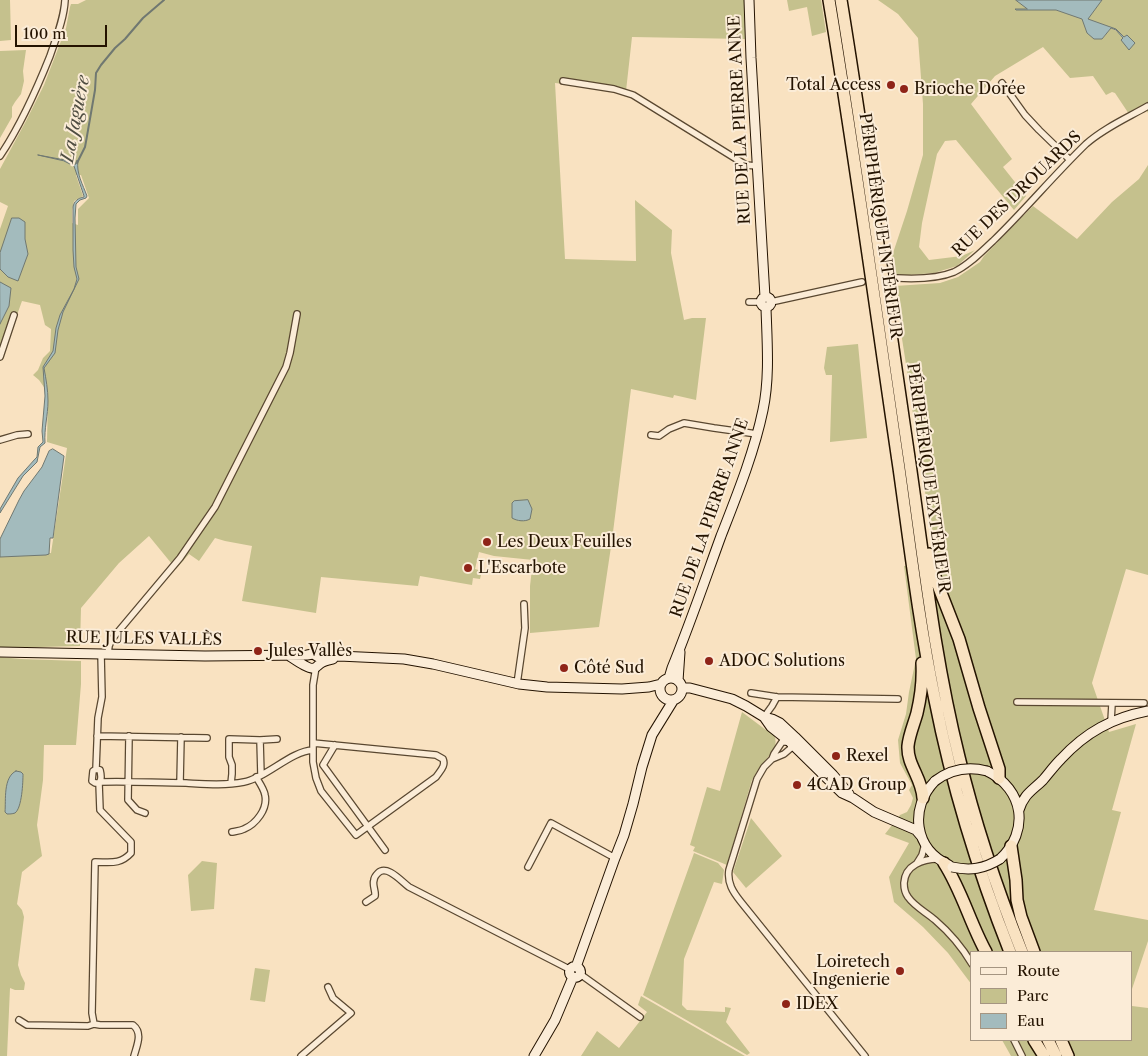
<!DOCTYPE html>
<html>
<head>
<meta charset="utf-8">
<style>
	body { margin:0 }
	#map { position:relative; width:1148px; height:1056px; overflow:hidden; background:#f9e2c1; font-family:"Libre Caslon Text",serif }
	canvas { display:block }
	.legend { position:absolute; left:970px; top:951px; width:162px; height:90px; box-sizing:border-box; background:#fbecd7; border:1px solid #a59581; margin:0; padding:6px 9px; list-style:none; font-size:15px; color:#241300 }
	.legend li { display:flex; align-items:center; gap:10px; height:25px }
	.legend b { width:25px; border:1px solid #a59581 }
	.scale { position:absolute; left:15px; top:25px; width:92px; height:22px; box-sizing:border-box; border:2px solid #241300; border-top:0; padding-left:6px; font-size:15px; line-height:18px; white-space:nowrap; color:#241300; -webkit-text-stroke:4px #fbecd7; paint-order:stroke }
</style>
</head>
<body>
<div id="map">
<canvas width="1148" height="1056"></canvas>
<ul class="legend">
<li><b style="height:6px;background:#fbecd7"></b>Route</li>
<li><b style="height:14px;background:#c5c18d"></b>Parc</li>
<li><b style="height:14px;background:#a3bbbd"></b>Eau</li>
</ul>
<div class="scale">100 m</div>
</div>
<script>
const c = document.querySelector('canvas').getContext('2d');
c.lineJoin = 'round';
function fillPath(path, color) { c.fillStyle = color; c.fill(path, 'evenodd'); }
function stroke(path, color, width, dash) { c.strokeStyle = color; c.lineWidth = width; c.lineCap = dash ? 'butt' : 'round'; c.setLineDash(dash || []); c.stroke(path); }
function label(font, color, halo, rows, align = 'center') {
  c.font = font + ' "Libre Caslon Text",serif'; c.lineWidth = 4; c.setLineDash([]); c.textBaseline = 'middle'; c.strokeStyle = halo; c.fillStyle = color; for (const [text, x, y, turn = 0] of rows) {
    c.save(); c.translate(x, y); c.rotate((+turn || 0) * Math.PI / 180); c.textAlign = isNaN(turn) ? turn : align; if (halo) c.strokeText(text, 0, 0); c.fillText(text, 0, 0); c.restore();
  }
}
const green = new Path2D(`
	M0,0H10L11,40L0,41Z
	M86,0H745V39L632,37L626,91L555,83L565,259L636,261L635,200L672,230L671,253L684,320L692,318H706L696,400L674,395L673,398L631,389L612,540L599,627L530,633V586L533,560L494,556L479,552L475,569L482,571L480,579L473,578L472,585L420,576L418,586L321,577L316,613L242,601L252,546L225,541L215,538L199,561L189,554L176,569L149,536L119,563L81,608L80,646L0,648V557L51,553L67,448L47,442L48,393L39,380L33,375L38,370L43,358L50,351L51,329L45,325L40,305L22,301L17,315L11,314L10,316L0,350V229L8,206L0,202V169L26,121L44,85L66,28L70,7L71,4H78ZM76,175H81L89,198L78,209V225L72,223V210L74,201L83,196Z
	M787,0H821L826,32L812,36L807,7L789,11Z
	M878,0H1016L1029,9H1016V10H1056L1083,19L1087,33L1102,39L1111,28L1118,32L1123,38L1122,41L1127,35L1124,37L1116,29L1087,19L1102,0H1148V113L1143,105L1129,114L1115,93L1112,92L1106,95L1093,76L1070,78L1043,47L995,76L971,104L1012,159L1003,167L1026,196L1014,210L956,140L945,141L937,154L922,223L919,247L929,260L962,256L975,250L957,266L934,273L897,276L891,268L890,262L907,211L923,155V104L918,38L898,14Z
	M26,50L23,71L24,81L21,94L15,102L12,107V117L0,138V51Z
	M1148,165V575L1126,569L1092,683L1109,732L1136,724L1112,810L1121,812L1094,910L1148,920V941L1132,989V952H972V985L948,953L923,927L894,902L889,877L909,843L885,834L900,815L907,812L911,805L913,798L909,790L912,785L900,763L898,740L906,714L909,692L916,659L904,566H940L936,552L925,492L911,401C914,393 911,385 908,377L895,294V286L940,283L958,277L980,262L984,256L1033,206L1077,239L1112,202L1139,179Z
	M858,344L867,438L830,442L832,375H826L824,368L827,347Z
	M0,657L21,659L81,661V684L76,745H44L43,780L37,825L42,856L22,872L17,904L22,910L24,917L18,965L21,975L25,983L24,990H15L10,988L7,1056H0Z
	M742,712L766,730L773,733C776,738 776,742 775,748L758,770L752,780L727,865L693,851L695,847L690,845L707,787L720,791Z
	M751,818L782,856L746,888L733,872Z
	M694,853L718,863L724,870L722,884L714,882L684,959L682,1005L687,1010L725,1012V1007L731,1008L726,1022L750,1053L747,1055L643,995Z
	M202,861L217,863L214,909L191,911L188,875Z
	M255,968L270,970L265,1002L250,1000Z
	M641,996L745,1056H581L597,1031L619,1048L647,1012L638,1005Z
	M1132,1006L1148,1008V1056H1011L1002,1040H1132Z`);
const water = new Path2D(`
	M1016,0H1102L1088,19L1116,29L1124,37L1127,35L1135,43L1129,50L1121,40L1123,38L1116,30L1111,28L1102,39H1094L1087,33L1082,19L1056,10H1016L1015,9H1027Z
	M38,155L65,160L75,165L77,160L78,161C76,173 83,185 87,196L86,198L80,200L76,204L75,218L76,267L79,279L63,312L58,330L55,353L44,368C46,379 48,390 48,401C48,415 44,429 45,443L40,447L37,462L23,476L0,513V509L18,478L35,459L37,457L38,447L43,442L42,431L45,396L43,367L53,351L56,328L60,315L74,289L77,279L74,267L73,250V207C74,201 78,198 84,197V196L74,166L64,161Z
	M12,218H19L25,222V239L28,254L18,281L8,277L0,269V253Z
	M0,282L11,288L9,306L0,324Z
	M53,449L64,456L53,538H50L49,554L46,555L0,557V539L19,500L24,491L42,467L49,451Z
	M528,500L532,509L530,519C525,522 517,521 512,518V503L514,501Z
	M16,771L21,772L23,774C23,782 22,808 15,813C12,814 10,814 7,814L5,812C6,800 3,777 16,771Z`);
const stream = new Path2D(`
	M77,163L85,147L87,136L95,90L96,73L101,65L115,48L125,39L143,18L164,0`);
const streetTunnel = new Path2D(`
	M862,282L897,278`);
const street = new Path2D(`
	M563,81L614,89L633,95L746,165L757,166
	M1002,83L1025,115L1039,130L1070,160
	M0,156C21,125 36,91 50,56C56,38 64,19 65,0
	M897,278C916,279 937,279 954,272C969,265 981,252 993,241C1025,210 1054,175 1086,144C1104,128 1127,118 1148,106
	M749,302H761
	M771,302L862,282
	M0,357L14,315
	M651,435L659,436L669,429L684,423L714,428L757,434
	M0,440L17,435L28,434
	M108,654L109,646L112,639L180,558L215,507L286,367L290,353L297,314
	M517,684L525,628L524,604
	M751,693L777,697L898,699
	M1017,702L1144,703
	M764,717L772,706L777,697
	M1111,721L1112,704
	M97,736L207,738
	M129,736L128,800L137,810L145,813
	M260,740L277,739
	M790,742H782L774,754L772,759L784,754L791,748L790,742
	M313,743L436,755L443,759C446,766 440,771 436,777L356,835L321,791L316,778L313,762V685L316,667
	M335,745L323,765L385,850
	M772,759L764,767L757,779L729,870C727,883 733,892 741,902L865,1056
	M96,769L98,718L102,697L101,654
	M96,769L100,770C101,774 102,780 99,783H95L92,781L93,771Z
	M101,782C129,781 157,783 186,783C204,784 225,786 244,782C266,778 291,751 313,750
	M99,783L100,810L131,842V853C120,865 110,862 95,862L92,1013L94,1024L100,1025H133C143,1033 137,1045 134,1056
	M180,783L181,737
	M231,783L232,774V765L229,757V739L260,740L261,775
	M232,832C236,831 240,831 244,829C256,824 268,809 265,795C264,789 259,782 256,777
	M938,859C923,859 905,865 904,883C904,888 905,893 908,897C915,907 926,912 935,920C949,932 962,947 972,964
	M917,863L922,855L925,844
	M528,867L551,823L615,858
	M366,902L375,896C376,891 372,885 374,880C374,877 376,875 378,873C387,864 402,882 409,887L571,970
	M580,974L640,1017
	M19,1020L27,1025L88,1026L94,1024
	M1014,1040L1022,1056
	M301,1056L351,1013L333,998L328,987`);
const secondary = new Path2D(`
	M749,0L751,58L765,297
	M761 302a5 5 0 1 1 10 0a5 5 0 1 1-10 0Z
	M0,652L205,656L307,655L313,654L318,657L339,656L404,659L433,664L519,684L547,687L622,689L649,687L661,684
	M288,655C293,658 309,670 314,668C316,668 319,664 321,663C324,661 329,660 333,659
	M660 689a11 11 0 1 1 22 0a11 11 0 1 1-22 0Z
	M669,678L672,668C690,624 705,580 721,536C737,495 754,453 763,410C770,377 767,341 766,308
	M678,681L680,652
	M682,688H690L732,699L746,706L764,717L771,727L790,742L842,793L853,798L874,812L916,830L921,836
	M764,717L772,719L780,723L795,737L833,775L849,794
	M987,771C1024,789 1030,831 1000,859
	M935,781C909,808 914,849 949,865
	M1019,810C1024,794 1032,791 1043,780C1049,773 1054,766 1061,759C1086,732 1112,718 1148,711
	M569.5 972a5.5 5.5 0 1 1 11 0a5.5 5.5 0 1 1-11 0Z
	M576,967L615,858L624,835L633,804L642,767L652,735L673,701
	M534,1056L555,1020L573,977`);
const highway = new Path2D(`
	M829,0C855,156 876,312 899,468C910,546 919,623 935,700C952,786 978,871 1010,952
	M841,0C866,154 887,309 910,464C924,562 935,661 959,757C975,824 997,889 1022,952
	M929,554L936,580L959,639L979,708L999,769V778
	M922,663C923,681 921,696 917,713C914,724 909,735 908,746C907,765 922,778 923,798
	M1011,846L1016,880L1017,900L1021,917L1034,952
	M944,863C962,891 970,923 986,952
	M1034,1040L1044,1056
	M1048,1040L1056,1056
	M1061,1040L1068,1056`);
const secondaryBridge = new Path2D(`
	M935,781C951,769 968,766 987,771
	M952,867C970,871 984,869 1000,859`);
const markers = [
	[891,85,5,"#8f2418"],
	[904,89,5,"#8f2418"],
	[487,542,5,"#8f2418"],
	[468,568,5,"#8f2418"],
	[258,651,5,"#8f2418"],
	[709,661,5,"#8f2418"],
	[564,668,5,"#8f2418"],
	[836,756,5,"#8f2418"],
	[797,785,5,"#8f2418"],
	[900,971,5,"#8f2418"],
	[786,1004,5,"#8f2418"]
];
const poiNames = [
	["Total Access",881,85,"right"],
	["Brioche Dorée",914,89],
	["Les Deux Feuilles",497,542],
	["L'Escarbote",478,568],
	["Jules Vallès",268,651],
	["ADOC Solutions",719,661],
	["Côté Sud",574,668],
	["Rexel",846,756],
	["4CAD Group",807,785],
	["Loiretech",890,962,"right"],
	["Ingenierie",890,980,"right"],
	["IDEX",796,1004]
];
const streetNames = [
	["RUE DE LA PIERRE ANNE",740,120,-93],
	["RUE DES DROUARDS",1017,194,-44],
	["PÉRIPHÉRIQUE INTÉRIEUR",880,226,82],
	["PÉRIPHÉRIQUE EXTÉRIEUR",928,478,82],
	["RUE DE LA PIERRE ANNE",710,518,-71],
	["RUE JULES VALLÈS",144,639,1]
];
const waterNames = [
	["La Jaguère",76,119,-79]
];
fillPath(green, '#c5c18d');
fillPath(water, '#a3bbbd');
stroke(water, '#707871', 1);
stroke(stream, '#707871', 2);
stroke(streetTunnel, '#d9c3a4', 5.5, [5.5, 3]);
stroke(street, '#594730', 8);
stroke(secondary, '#241300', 11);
stroke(highway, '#241300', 14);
stroke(street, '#fbecd7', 5.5);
stroke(secondary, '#fbecd7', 9);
stroke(highway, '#f9e2c1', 11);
stroke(secondaryBridge, '#241300', 11, []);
stroke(secondaryBridge, '#fbecd7', 9);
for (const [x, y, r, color] of markers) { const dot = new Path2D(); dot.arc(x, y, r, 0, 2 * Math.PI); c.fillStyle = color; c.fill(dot); stroke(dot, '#fbecd7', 2); }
label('16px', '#241300', '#fbecd7', poiNames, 'left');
label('16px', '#241300', '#fbecd7', streetNames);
label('italic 18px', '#504e42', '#fbecd7', waterNames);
</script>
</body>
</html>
